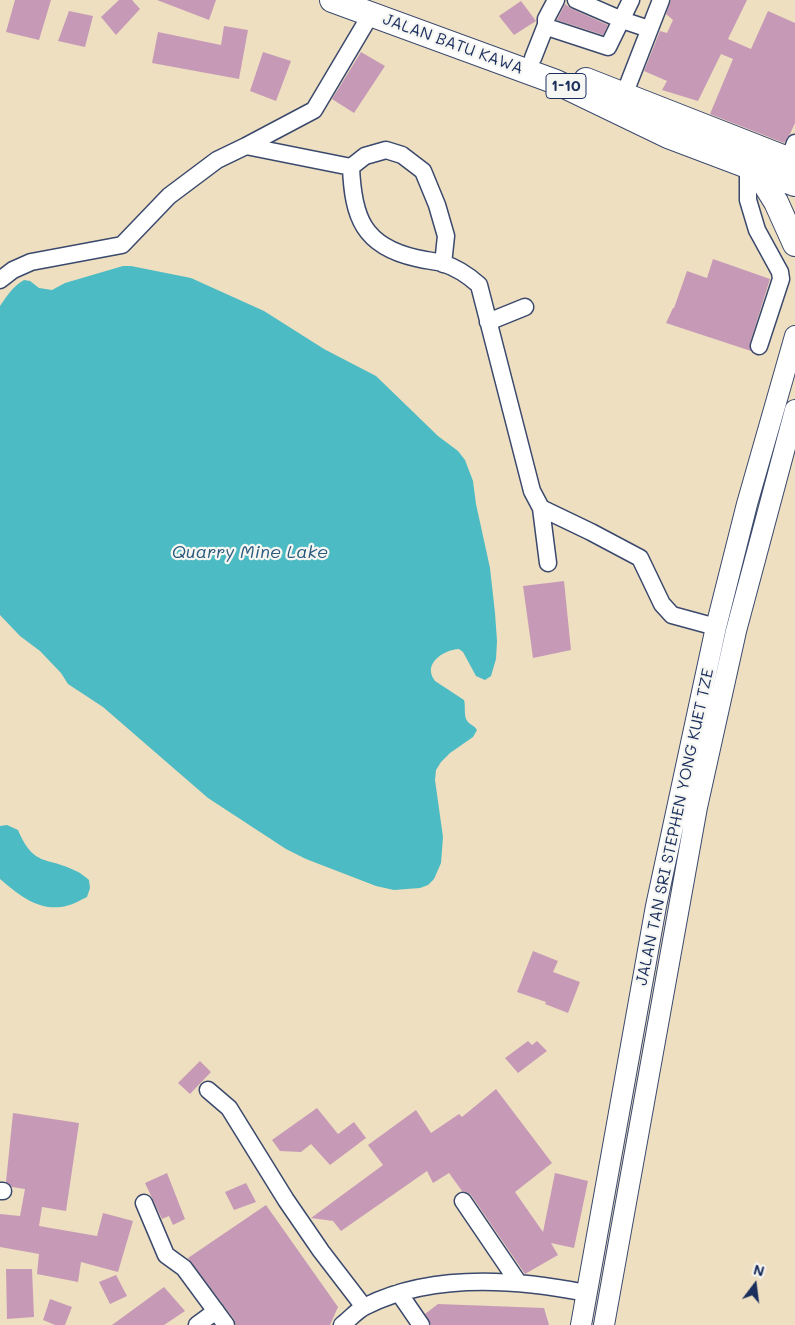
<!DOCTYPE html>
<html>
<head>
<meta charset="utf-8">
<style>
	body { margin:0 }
	#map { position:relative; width:795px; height:1325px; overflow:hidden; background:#eedfc1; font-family:Mali,sans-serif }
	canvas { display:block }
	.north { position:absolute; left:730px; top:1260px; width:50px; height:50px; -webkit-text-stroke:4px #f6f6f2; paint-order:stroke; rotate:15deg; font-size:14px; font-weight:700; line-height:20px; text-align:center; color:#1b2f5e }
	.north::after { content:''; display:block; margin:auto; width:18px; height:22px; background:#1b2f5e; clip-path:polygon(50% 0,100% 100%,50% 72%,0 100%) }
</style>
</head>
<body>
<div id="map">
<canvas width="795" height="1325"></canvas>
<div class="north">N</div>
</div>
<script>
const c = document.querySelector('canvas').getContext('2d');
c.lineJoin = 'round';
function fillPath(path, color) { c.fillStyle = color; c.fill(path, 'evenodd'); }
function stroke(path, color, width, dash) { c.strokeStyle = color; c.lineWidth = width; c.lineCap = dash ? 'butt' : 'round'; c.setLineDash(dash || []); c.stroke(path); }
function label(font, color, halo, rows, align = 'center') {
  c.font = font + ' Mali,sans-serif'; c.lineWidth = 4.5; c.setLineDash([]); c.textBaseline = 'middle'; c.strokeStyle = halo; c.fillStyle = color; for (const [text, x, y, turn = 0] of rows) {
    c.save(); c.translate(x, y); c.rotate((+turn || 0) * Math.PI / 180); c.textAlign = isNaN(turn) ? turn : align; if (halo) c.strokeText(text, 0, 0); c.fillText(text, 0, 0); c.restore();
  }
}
const water = new Path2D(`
	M123,266H131L191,278L264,311L324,349L376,376L438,436L458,451L465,460L473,481L476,504L490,568L495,613L497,641L496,659L491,676L485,680L476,676L463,652L459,649C443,650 422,664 435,681L464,700C466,706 463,717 468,722C472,726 474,725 477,730L473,737L450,753L441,762L436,770L435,780L443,837L441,863L434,879L428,885L420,888L394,890L376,886L306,859L286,849L208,798L103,707L68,684L61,673L40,651L20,636L0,615V306C7,296 13,286 24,280L30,281L39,288L52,290L65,283Z
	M7,825L18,830C34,868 47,856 76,871C81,873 85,877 89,880L90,888L87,897C79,901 70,906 61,907C36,910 18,894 0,879V826Z`);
const building = new Path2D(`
	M15,0H51L39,40L6,32Z
	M119,0H132L140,9L116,35L101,17Z
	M157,0H216L209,20Z
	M671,0H747L728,39L751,49L768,11L795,23V123L790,134L784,143L710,114L733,59L721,54L698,101L662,90L667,81L644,71L660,31L667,33L673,20L666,14Z
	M521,1L536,21L514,35L499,16Z
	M565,4L572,9L608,25L603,35L557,20Z
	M69,11L93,16L85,47L58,41Z
	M224,26L248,30L239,79L152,63L158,32L221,45Z
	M263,52L291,61L276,101L250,91Z
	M361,52L385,66L354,113L332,99Z
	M713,259L770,279L750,343L751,351L666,323L673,308H674L687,271L707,278Z
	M564,581L571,650L533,658L523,586Z
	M533,951L558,961L553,972L580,982L568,1013L545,1004L546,1002L517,992Z
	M528,1041L532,1045L537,1041L547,1051L518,1073L505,1058Z
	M200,1061L211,1072L190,1094L178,1083Z
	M496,1089L552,1163L515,1192L543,1232L555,1173L588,1181L574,1248L551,1243L558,1255L525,1274L471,1195L467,1192L462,1191L449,1173L433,1183L427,1171L341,1231L333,1221L311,1218L383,1165L368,1145L416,1110L431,1133L459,1114L462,1117Z
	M317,1108L338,1134L354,1122L366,1138L330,1165L311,1144L301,1152L280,1151L272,1140Z
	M13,1113L79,1123L66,1211L42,1207L39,1226L97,1236L103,1213L133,1221L118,1272L81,1262L78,1282L37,1274L39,1254L0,1247V1214L20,1216L25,1189L12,1187L6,1182Z
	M167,1173L185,1219L173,1225L169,1216L162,1219L145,1183Z
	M246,1183L256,1202L234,1210L225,1192Z
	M266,1205L338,1307L330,1325H236L234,1319L224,1306L188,1258Z
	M6,1269H32L34,1317L7,1319Z
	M116,1275L127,1296L110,1304L99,1282Z
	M164,1287L185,1311L164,1325H112Z
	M50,1299L72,1307L65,1325H55L43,1320Z
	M438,1304L544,1308L549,1325H431L425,1314Z`);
const minor = new Path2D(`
	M576,0L622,20L649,29
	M546,25V19L556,0
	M533,58L546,25L550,28L608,47L631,0
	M624,95L661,0
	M789,159L795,143
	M351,167L246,146L314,110L371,14
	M748,167V200L757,230L780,272L781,279L759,346
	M443,264L446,236L437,205L423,171L402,155L386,150L365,156L351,167C353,217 363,246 416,258C424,260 434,261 442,263C455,267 469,276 479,285L532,491L541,508L591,532L640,558L662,604L672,615L716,627
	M0,280L13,270L31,262L122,245L169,196L217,160L246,146
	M488,322L525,307
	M541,508L548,563
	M208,1090L229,1108L286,1200L321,1251L364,1307
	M0,1191H3
	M463,1201L518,1282
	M144,1203L166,1255L184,1268L226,1325
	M399,1293L421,1325
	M197,1325L216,1311
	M342,1325C350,1319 357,1310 366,1306C432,1273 516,1279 586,1293`);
const major = new Path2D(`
	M581,1325L656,906L716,627L747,504L795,336
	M604,1325L697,807L736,631L795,410`);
const highway = new Path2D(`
	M332,0L556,82L668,136L795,184
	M586,80L795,162
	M756,170L776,202L795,244`);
const shields = [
	[566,86,40]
];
const shieldNames = [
	["1-10",566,86]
];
const streetNames = [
	["JALAN BATU KAWA",453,44,20],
	["JALAN TAN SRI STEPHEN YONG KUET TZE",675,827,-78]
];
const waterNames = [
	["Quarry Mine Lake",250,552]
];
fillPath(water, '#4cbbc3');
fillPath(building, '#c69ab6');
stroke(minor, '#3b496d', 19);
stroke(major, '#3b496d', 22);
stroke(highway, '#3b496d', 26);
stroke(minor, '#fff', 16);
stroke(major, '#fff', 20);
stroke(highway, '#fff', 24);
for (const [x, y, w] of shields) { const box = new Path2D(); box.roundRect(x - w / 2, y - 12.5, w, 25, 4); c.fillStyle = '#f6f6f2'; c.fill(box); stroke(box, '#1b2f5e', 1); }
label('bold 15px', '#1b2f5e', null, shieldNames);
label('16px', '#1b2f5e', '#f6f6f2', streetNames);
label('italic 18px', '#2a597c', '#f6f6f2', waterNames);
</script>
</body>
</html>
